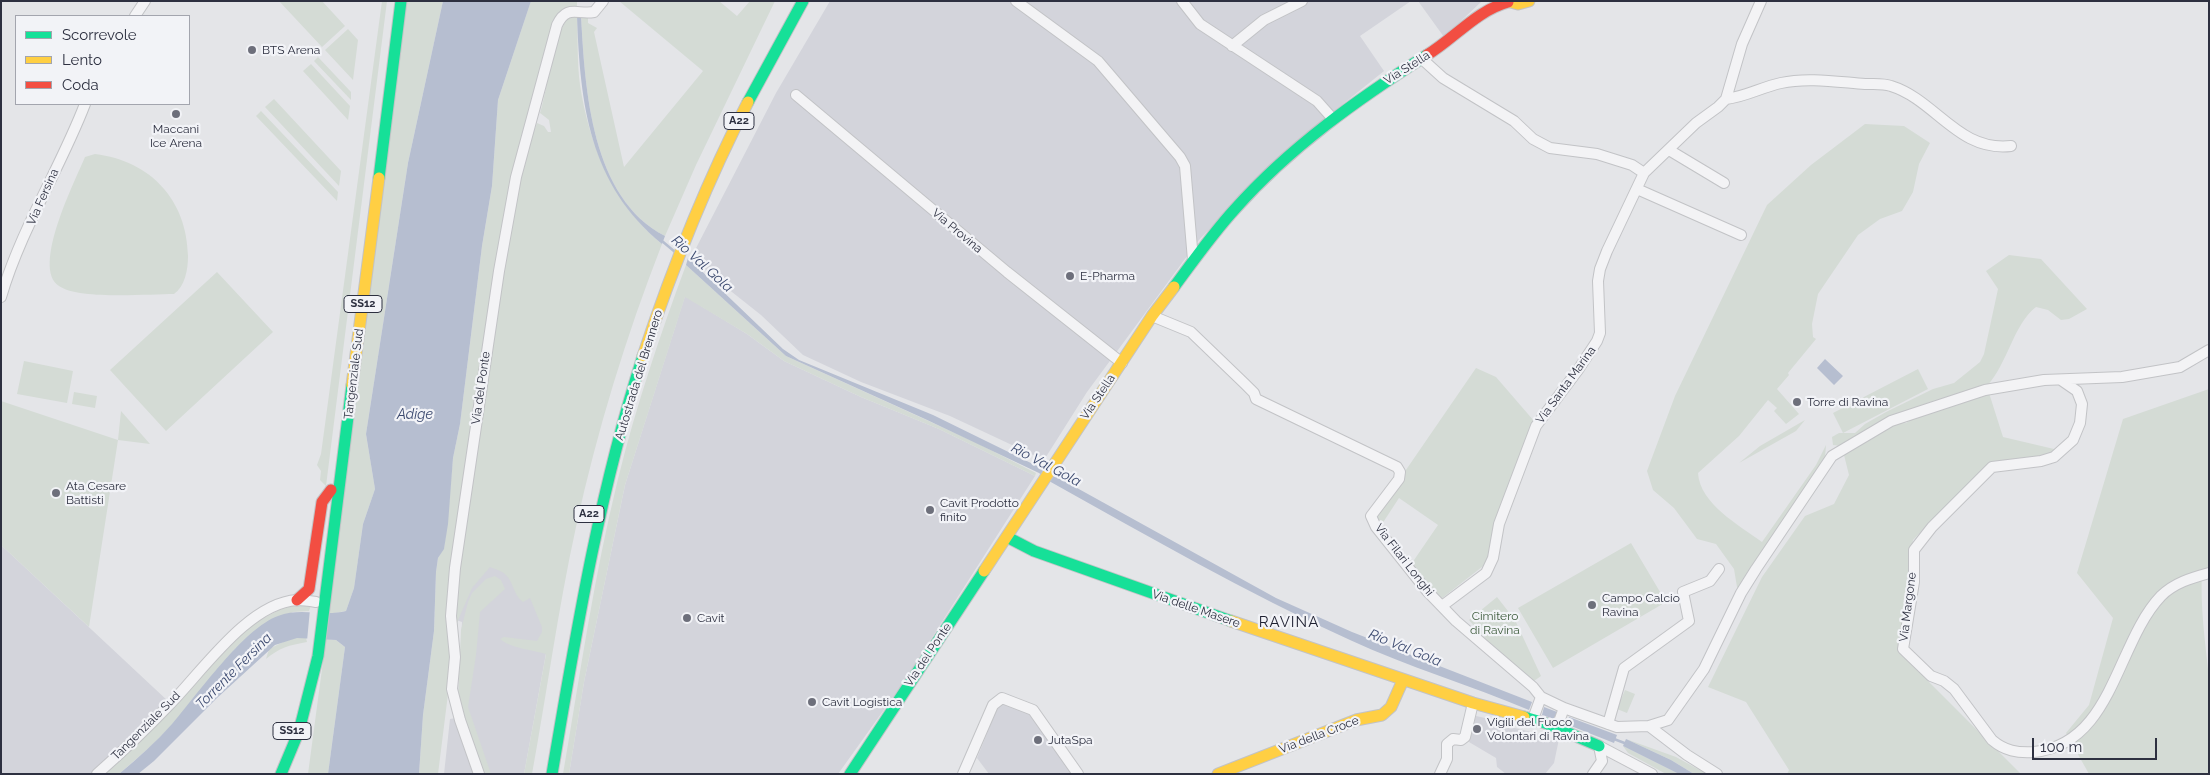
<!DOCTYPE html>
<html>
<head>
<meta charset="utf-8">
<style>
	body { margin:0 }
	#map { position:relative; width:2210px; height:775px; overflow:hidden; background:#e4e5e8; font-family:Raleway,sans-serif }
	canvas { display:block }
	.frame { position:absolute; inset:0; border:2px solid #2d3040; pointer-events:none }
	.legend { position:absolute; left:15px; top:15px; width:175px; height:90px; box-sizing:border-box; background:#f2f3f7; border:1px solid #a3a5ae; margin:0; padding:6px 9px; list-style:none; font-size:15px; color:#2d3040 }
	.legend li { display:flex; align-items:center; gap:10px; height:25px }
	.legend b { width:25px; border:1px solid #a3a5ae }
	.scale { position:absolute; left:2032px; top:738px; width:125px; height:22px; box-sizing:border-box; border:2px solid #2d3040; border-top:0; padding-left:6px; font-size:15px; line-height:18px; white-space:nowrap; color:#2d3040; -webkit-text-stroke:4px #f2f3f7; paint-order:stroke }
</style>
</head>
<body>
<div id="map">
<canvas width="2210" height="775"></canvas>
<div class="frame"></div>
<ul class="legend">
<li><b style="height:6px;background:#16e098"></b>Scorrevole</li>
<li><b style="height:6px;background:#ffcf43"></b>Lento</li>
<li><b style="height:6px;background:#f24e42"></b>Coda</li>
</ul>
<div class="scale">100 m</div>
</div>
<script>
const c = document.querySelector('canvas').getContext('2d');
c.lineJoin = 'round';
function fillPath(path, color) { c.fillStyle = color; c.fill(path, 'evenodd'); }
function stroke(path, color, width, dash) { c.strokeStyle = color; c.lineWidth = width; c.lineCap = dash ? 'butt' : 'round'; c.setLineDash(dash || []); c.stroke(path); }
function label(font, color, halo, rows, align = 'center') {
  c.font = font + ' Raleway,sans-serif'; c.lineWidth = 4.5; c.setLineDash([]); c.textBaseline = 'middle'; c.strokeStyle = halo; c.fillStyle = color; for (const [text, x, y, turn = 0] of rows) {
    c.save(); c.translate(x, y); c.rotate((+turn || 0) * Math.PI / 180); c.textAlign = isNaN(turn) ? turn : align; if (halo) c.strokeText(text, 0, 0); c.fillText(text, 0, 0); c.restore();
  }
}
const built = new Path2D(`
	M830,1H1411L1360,36L1384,71L1286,150L1199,240L1087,392L1044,460L950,416L861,382L803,355L761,315L708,273L693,254L776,93Z
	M1418,1H1481V2L1444,37Z
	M685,296L747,334L784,361L861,397L939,429L1035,476L901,686L838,774H569L584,682L625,485Z
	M487,363L547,648L524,774H481L458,701L462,622L453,619Z
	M1,545L169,702L94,774H1Z
	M1001,703L1029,714L1072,774H989L977,758L997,709Z
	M1476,716L1503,722L1507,726L1559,739L1554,763L1545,774H1506L1497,767L1496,758L1469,742Z
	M456,718L476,774H444L450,719Z`);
const green = new Path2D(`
	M279,1H322L345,26L322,47Z
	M382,1H387L326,486L320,480L321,471L317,465L321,454Z
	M405,1H443L408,163L366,434L375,489L363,524L354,588L346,611L329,614Z
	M531,1H577V7L565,8L559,14L532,102L454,553L452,662L438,774H419L423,715L434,631L436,572L438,558L444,548L447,524L453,458L460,424L482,246L492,186L498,100Z
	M619,1H719L737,16L750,1H775L696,165L665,236C591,198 585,89 581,16L588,17V23L597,28L594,32L624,167L703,71Z
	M571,15L577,16C578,39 577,62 580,85C589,145 614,205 662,244C626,336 597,431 576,527C558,609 547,692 532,774H524L546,654C533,650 510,648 500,639L504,637L537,641L542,632V627L530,598L523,602C513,595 514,582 505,574C502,571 495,569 490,567L472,588L456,625L453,616L510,225L525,156L537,123L544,126L548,132H551L549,120L540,113C548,88 553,31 571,15Z
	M348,29L358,40L353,80L325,50Z
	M318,57L351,92V100L314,61Z
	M311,64L350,106L348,120L303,71Z
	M274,99L341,171L339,186L265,107Z
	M261,111L338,192L337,201L256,116Z
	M1865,124L1904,126L1930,143L1919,164L1913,192L1902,211L1880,219L1858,235L1818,294L1812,324L1813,337L1816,339L1788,373L1789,375L1777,389L1799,414L1786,424L1774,411L1777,408L1768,400L1739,436L1698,473C1700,504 1739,525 1762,542L1816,465L1826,445L1825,458L1738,593L1734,569L1716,544L1697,539L1674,508L1653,490L1647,471L1675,396L1767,205L1811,165Z
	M95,154C151,161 187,200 188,256C188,270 185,286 174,294C148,294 79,300 59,286C31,268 75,181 85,157Z
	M2009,255L2041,259L2087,309L2069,319L2061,320L2048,310L2036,307C2013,325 2008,363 1987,386L1841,446L1833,445L1832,437L1839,433H1855L1865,424L1886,412L1933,389L1954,383L1980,362L1984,354L1998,289L1986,271Z
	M686,265L786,356L977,443L1036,473L1035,476L939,429L861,397L784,361L747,334L685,297L625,485L584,682L569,774H563C580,675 594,576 618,479C636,406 660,335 686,265Z
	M217,272L273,332L166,431L110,370Z
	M24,361L73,371L67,403L17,394Z
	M1476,368L1496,377L1534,421L1487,563L1441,599L1412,563L1438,525L1399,498L1382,524L1375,515Z
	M1918,369L1928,389L1843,433L1833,413Z
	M2209,389V568L2202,570C2200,607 2205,641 2209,678C2210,709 2209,742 2209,774H2089L2066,733L2089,705L2113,618L2077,573L2123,419Z
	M74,392L97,396L95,408L72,404Z
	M1989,393L2003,437L2054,449L2051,454L2041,459L1987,465L1913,540L1900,653L2021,774H1787L1789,770L1746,702L1708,687L1762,577L1805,516L1834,504L1849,475L1843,451L1892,424L1906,423L1930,409Z
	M1,401L118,440L121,411L150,444L118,440L89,627L1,545Z
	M1805,420L1796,431L1739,463L1760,446Z
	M1631,543L1666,602L1553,668L1518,608Z
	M495,576L501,580L505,589L480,612L476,655L468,707L491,774H481L458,701L461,630L468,602L472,593L486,579Z
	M1497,597L1515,620L1541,676L1534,681L1489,643L1469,620Z
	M311,605L309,611L293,612L235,649L171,726L151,746L119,774H100L229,644L253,624L279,610L292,606Z
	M291,638H306L307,642C289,645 279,648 266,659L269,649Z
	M326,639L336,640L345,647L328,774H308Z
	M1625,690L1635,694L1627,713L1617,709Z
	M1626,739L1676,757L1707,774H1694L1671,760Z
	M1623,746L1679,774H1666L1628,753Z`);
const water = new Path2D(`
	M443,1H531L498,100L492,186L482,246L460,424L453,458L448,524L444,549L438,558L436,572L434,631L423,715L419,774H328L345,647L336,640L297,638L275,645L217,698L154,761L138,774H119C138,758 156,742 172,724C197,695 244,628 278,616C301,607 323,617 346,611L354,588L363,524L375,489L366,434L408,163Z
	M577,16H581C585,89 591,198 665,236L662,244C589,184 580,104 577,16Z
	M688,258L783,349L799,360L933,415L1039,467L1276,598L1352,632L1532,702L1529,710C1470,685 1408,667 1350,640C1246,593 1148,536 1049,481L1039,473L925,419L786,356L686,265Z
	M1825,359L1843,376L1834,385L1817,368Z
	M1544,707L1557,712L1554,719L1542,715Z
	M1569,717L1617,735L1614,743L1566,724Z
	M1626,739L1671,760L1694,774H1679L1623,746Z`);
const pier = new Path2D(`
	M310,609L328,612L325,641H307Z`);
const stream = new Path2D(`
	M662,241L675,252
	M1614,739L1627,744`);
const street = new Path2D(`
	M1016,1L1098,61L1180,157L1185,166L1193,260
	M1182,1L1200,24L1317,101L1333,119
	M135,16L145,1
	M1232,46L1264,20L1302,1
	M1421,58L1443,78L1514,121L1533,139L1550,148L1597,154L1632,165L1644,173
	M796,95L1007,272L1122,363
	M1726,99C1745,97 1762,87 1781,83C1807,77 1838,82 1865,84C1873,84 1883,83 1891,86C1936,100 1958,152 2011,146
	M1669,150L1724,183
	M1637,189L1741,235
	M1,297C21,229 60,169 85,104
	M1152,316L1191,332L1245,384L1254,393L1256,399L1397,467L1400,472L1399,479L1371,516L1376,527L1427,591L1456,621L1533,687L1541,697L1564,708L1617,727L1649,726L1668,720L1704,669L1741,593L1756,569L1832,456L1891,421L1985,390L2044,380L2122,377L2180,367L2209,350
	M2061,380L2077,391L2082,404L2080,423L2073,440L2054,457L2041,461L1992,467L1932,527L1914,550V582L1903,649L1931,676L1944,681L1954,689L1992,740C2005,751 2017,753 2034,752C2113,744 2116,643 2161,596C2174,583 2191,578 2209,573
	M1442,606L1486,573L1493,558L1499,524L1536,426L1578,370L1597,341L1600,333L1598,281L1600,269L1607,251L1644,173L1696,123L1718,107L1726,99L1742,44L1761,1
	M1533,719L1541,697
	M1608,724L1624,668L1689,621L1683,592L1710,581L1719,569
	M1649,726L1687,755L1717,774
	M1557,727L1564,708
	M1599,746L1652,774
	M97,774C122,752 146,729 169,705C201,673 248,603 297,600C303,600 310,601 316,602
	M479,774L460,720L452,689L455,657L451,616L455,568L499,271L516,177L557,25C567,4 577,15 594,12L603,1
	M963,774L993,705L1002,698L1033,710L1078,774
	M1440,774L1447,759V744L1453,739L1461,740L1465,737L1473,703
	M1593,774L1602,761L1599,746`);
const fast = new Path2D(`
	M748,102L803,1
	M379,178L401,1
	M1174,287C1194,260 1213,233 1235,209C1290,147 1358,99 1427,55
	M1007,537L1034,551L1231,621
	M1524,717L1545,723L1599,746
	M281,774L299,731L318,656L352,385
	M552,774C576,633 599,492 643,356
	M850,774L984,571`);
const slow = new Path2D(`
	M1507,1L1518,4L1529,1
	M643,356C672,269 706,183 748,102
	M352,385L379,178
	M984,571L1152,316L1174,287
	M1231,621L1473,703L1524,717
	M1218,774L1356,720L1382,715L1391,707L1403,680`);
const jam = new Path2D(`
	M1427,55C1455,38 1476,11 1508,2
	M297,600L309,589L322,502L331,490`);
const markers = [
	[252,50,5,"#6d6f7b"],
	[176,114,5,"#6d6f7b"],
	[1070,276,5,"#6d6f7b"],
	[1797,402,5,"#6d6f7b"],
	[56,493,5,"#6d6f7b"],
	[930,510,5,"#6d6f7b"],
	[1592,605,5,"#6d6f7b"],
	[687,618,5,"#6d6f7b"],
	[812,702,5,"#6d6f7b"],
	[1477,729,5,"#6d6f7b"],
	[1038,740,5,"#6d6f7b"]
];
const shields = [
	[739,121,30],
	[363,304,38],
	[589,514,30],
	[292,731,38]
];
const shieldNames = [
	["A22",739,121],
	["SS12",363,304],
	["A22",589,514],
	["SS12",292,731]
];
const poiNames = [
	["BTS Arena",262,50],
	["Maccani",176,129,"center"],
	["Ice Arena",176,143,"center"],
	["E-Pharma",1080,276],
	["Torre di Ravina",1807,402],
	["Ata Cesare",66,486],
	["Battisti",66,500],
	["Cavit Prodotto",940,503],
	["finito",940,517],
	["Campo Calcio",1602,598],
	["Ravina",1602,612],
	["Cavit",697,618],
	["Cavit Logistica",822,702],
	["Vigili del Fuoco",1487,722],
	["Volontari di Ravina",1487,736],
	["JutaSpa",1048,740]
];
const streetNames = [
	["Via Stella",1407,68,-32],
	["Via Fersina",43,197,-66],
	["Via Provina",957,231,40],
	["Tangenziale Sud",354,374,-83],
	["Autostrada del Brennero",639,375,-73],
	["Via Santa Marina",1566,385,-54],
	["Via del Ponte",481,388,-82],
	["Via Stella",1098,397,-56],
	["Via Filari Longhi",1404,560,52],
	["Via Margone",1908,607,-83],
	["Via delle Masere",1196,609,19],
	["Via del Ponte",928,655,-56],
	["Tangenziale Sud",146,726,-45],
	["Via della Croce",1319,735,-21]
];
const parkNames = [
	["Cimitero",1495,616],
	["di Ravina",1495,630]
];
const waterNames = [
	["Rio Val Gola",702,264,42],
	["Adige",415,415],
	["Rio Val Gola",1046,465,28],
	["Rio Val Gola",1405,648,22],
	["Torrente Fersina",234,671,-45]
];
const quarterNames = [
	["RAVINA",1289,622]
];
fillPath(built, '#d3d4db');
fillPath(green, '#d4dbd5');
fillPath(water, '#b6bed0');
fillPath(pier, '#e4e5e8');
stroke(stream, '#b6bed0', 2.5);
stroke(street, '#c2c3c6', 12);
stroke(fast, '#c2c3c6', 13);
stroke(slow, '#c2c3c6', 13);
stroke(jam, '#c2c3c6', 13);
stroke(street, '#f3f3f5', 10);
stroke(fast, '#16e098', 11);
stroke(slow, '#ffcf43', 11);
stroke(jam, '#f24e42', 11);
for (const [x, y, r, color] of markers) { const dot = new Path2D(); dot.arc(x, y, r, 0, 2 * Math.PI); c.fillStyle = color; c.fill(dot); stroke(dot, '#f2f3f7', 2); }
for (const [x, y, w] of shields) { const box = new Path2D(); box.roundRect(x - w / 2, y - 8.5, w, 17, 4); c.fillStyle = '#f2f3f7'; c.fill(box); stroke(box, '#2d3040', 1); }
label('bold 11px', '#2d3040', null, shieldNames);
label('12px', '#2d3040', '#f2f3f7', poiNames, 'left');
label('12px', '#2d3040', '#f2f3f7', streetNames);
label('12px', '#3c5a3b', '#f2f3f7', parkNames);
label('italic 14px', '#3b496f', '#f2f3f7', waterNames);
c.letterSpacing = '1px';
label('15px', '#1f2131', '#f2f3f7', quarterNames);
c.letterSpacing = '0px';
</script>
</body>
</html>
